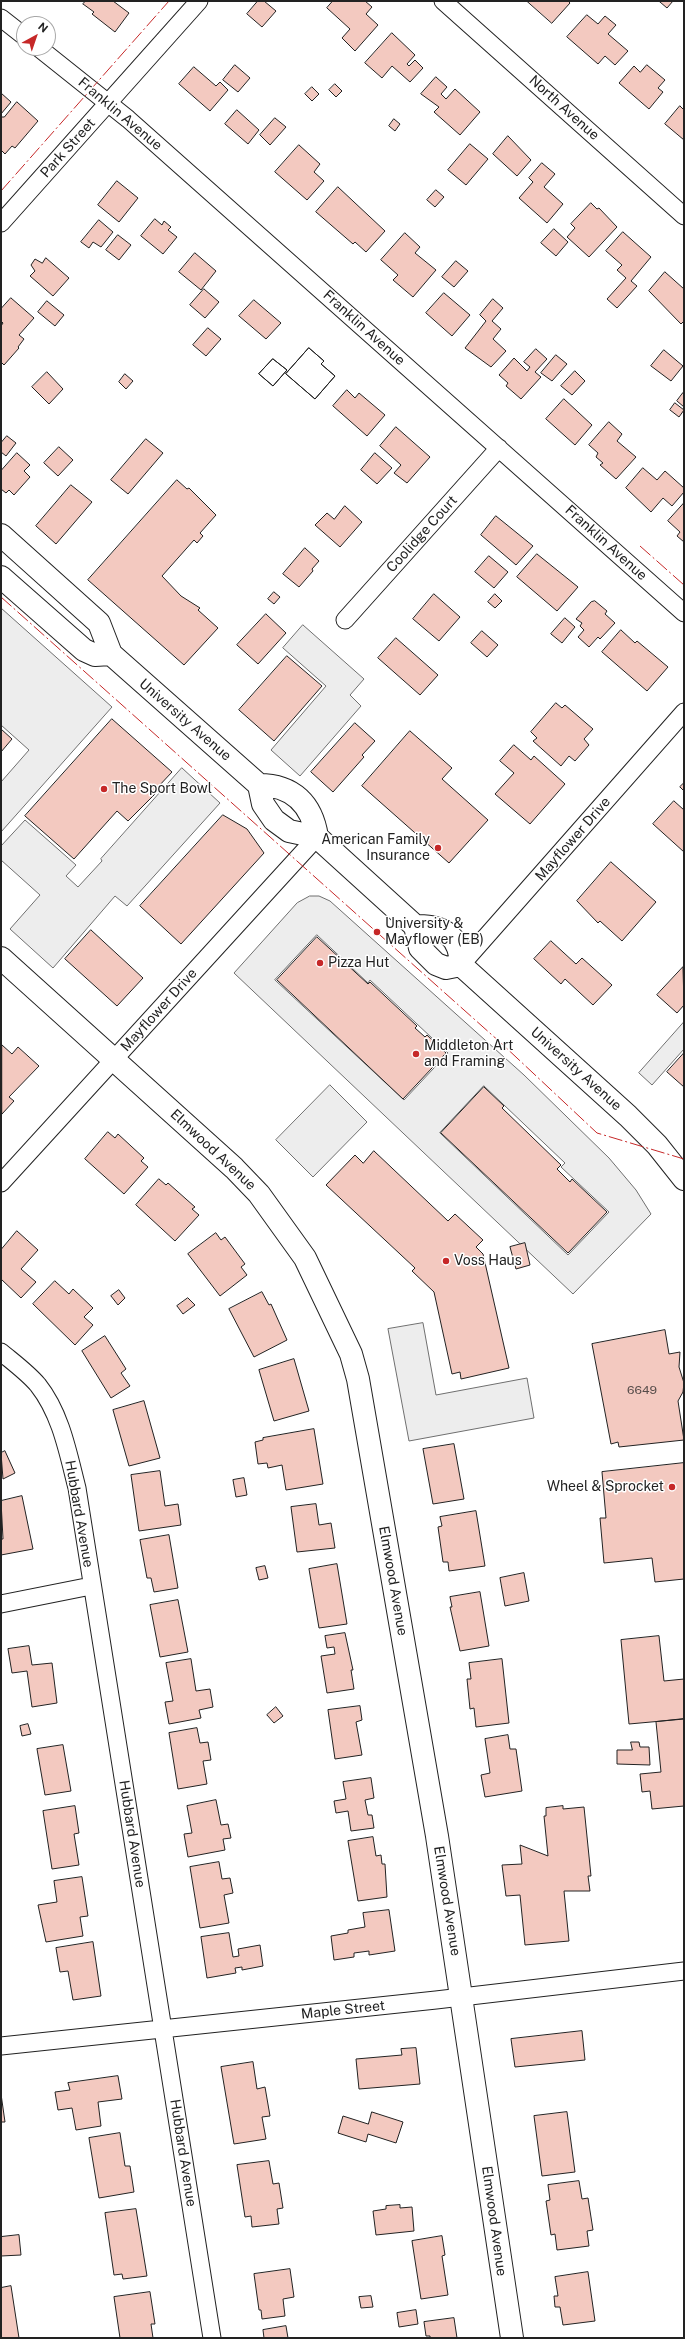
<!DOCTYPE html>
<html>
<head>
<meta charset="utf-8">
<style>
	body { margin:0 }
	#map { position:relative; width:685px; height:2339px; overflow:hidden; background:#fff; font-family:"Public Sans",sans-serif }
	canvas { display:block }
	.frame { position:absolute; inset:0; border:2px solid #222; pointer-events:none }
	.north { position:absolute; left:16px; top:16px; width:40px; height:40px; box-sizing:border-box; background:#fff; border:1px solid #a7a7a7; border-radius:50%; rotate:40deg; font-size:11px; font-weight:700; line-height:16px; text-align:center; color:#222 }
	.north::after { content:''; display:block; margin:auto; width:14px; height:18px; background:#c62828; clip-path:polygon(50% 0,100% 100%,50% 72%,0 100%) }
</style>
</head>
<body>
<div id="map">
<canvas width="685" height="2339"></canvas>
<div class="frame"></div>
<div class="north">N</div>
</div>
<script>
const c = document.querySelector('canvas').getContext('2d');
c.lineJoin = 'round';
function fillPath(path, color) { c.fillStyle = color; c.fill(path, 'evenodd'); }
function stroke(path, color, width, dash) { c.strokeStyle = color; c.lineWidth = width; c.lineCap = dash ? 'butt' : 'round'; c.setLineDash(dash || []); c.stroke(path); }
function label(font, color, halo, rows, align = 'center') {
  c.font = font + ' "Public Sans",sans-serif'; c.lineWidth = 3; c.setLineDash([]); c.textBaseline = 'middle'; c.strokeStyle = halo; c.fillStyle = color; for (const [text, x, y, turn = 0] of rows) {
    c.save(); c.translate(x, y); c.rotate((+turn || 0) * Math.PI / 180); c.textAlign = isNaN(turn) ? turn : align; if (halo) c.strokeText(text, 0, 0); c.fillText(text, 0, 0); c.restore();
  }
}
const parking = new Path2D(`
	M1,608L112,707L1,832V782L29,750L1,725Z
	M303,625L364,679L350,695L361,706L300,776L271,750L326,686L283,648Z
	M182,768L220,803L127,906L115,896L53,968L10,929L40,895L1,860V846L25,820L76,865L66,876L78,887L102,861L101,859Z
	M310,896H319L330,901L524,1075L609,1158L636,1190L651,1214L573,1294L234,973L297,903ZM317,935L368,983L370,980L448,1053L404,1100L275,980ZM484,1086L565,1163L561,1167L609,1212L568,1255L440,1133Z
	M684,1022V1049L652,1085L639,1073Z
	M330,1085L367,1122L313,1177L276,1140Z
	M423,1323L436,1395L527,1378L534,1418L409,1441L388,1329Z`);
const building = new Path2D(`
	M86,1H113L129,13L115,32L92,14L94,12L83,4Z
	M258,1H264L276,11L262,27L247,14Z
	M333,1H365L372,7L366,14L378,25L355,51L342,38L350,29L327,8Z
	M527,1H568L570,3L552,23Z
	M661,1H673L667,8L660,2Z
	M587,15L598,24L605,16L616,25L608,34L628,51L615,65L605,56L598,64L567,37Z
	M392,33L415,55L407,64L409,66L415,60L423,68L410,82L392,66L382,78L365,63Z
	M235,65L250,78L238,92L223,80Z
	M647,65L665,80L658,88L663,92L649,109L619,83L634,66L640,72Z
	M194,67L216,86L220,82L228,90L210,111L179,84Z
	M436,77L447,87L441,94L446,99L455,89L480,112L460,135L434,112L439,107L421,94Z
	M335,84L342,91L336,97L329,90Z
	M312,87L319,94L312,101L305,94Z
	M1,93L11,102L1,114Z
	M17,102L38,121L15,148L12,146L5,154L1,150V117H4Z
	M680,106L684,110V140L665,124Z
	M237,110L259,130L248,144L225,124Z
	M275,118L286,127L270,145L260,135Z
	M394,119L400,124L395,131L389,126Z
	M508,136L531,160L517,176L493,154Z
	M470,144L488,159L466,185L448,170Z
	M299,145L320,164L314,172L324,181L307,200L275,172Z
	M542,163L555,174L544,187L563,204L547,223L519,198L533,182L529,178Z
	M117,181L138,198L119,222L98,205Z
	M338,187L385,231L366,252L355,242L353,244L316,212Z
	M436,190L444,197L435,207L427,200Z
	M591,203L597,209L599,208L617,227L589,257L567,237L575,228L571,224Z
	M155,219L162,225L164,221L171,227L168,230L177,237L163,254L141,236Z
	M99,220L113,232L101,247L93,242L89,248L81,242Z
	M554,229L568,242L556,256L541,243Z
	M623,232L651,257L631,281L637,286L617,308L607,299L626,278L617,270L622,265L606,251Z
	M405,233L420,247L415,253L436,270L413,297L393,280L398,275L381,260Z
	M118,235L131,245L119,260L106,250Z
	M195,253L216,271L201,290L179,272Z
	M46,258L69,278L53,296L30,276L35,271L31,265L35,259L42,263Z
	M456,261L468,271L454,287L442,277Z
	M665,272L684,289V321L681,324L649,291Z
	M204,289L219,302L205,318L190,305Z
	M444,293L470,315L452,336L426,313Z
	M11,298L34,318L19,335L24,339L18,347L19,348L4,365L1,362V326L3,323L1,321V309Z
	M493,299L503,308L492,321L501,329L493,339L506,351L491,367L465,348L486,321L480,315Z
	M254,300L281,323L266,339L239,316Z
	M47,301L64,315L55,326L38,312Z
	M208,328L221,339L206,356L193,345Z
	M309,348L324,361L321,364L335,376L315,399L286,374Z
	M309,348L324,361L321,364L335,376L315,399L286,374Z
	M536,349L547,359L535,372L541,377L521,399L506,386L508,383L499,375L514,358L527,371L530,367L524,362Z
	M664,350L683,366L671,381L651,366Z
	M556,355L567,364L552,381L541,373Z
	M273,359L287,370L273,386L259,374Z
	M273,359L287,370L273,386L259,374Z
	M575,371L585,381L572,395L561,386Z
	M47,372L63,389L49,404L32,387Z
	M125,374L133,381L126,389L119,382Z
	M347,390L355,398L359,393L385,415L367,436L333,406Z
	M683,393L684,395V407L677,401Z
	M564,399L592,425L575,445L546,419Z
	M675,403L684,410L679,417L670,410Z
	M609,422L622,434L617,441L636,457L616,479L600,465L603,463L596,457L598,453L589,445Z
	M396,427L430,457L407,483L394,473L401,465L380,446Z
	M7,436L16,443L6,456L1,452V443Z
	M146,439L163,453L128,494L111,480Z
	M59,447L73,460L58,476L44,463Z
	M17,453L30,465L24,471L30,477L14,495L9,490L6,493L1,489V471Z
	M375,453L392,468L377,484L361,470Z
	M643,468L657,480L665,471L684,488V492L672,506L663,498L651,512L626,488Z
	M177,480L187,489L189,488L216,515L200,533L203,536L197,543L194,540L162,576L181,596L200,608L198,610L218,628L184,665L88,580Z
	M71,485L92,502L56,544L36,526Z
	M684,503V542L677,536L680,532L668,521Z
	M345,506L362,522L340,547L315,525L327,513L334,519Z
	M496,516L533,546L516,565L481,535Z
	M305,548L319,561L312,569L313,571L299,587L283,574Z
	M537,554L578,587L557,611L517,577Z
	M489,556L508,572L494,588L475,572Z
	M274,592L280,597L274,604L268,599Z
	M434,594L460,617L439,641L413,619Z
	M495,594L502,601L495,608L488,602Z
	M595,601L607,611L605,614L615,623L600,639L598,637L589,647L578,637L584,630L580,626L582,623L576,619L591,602Z
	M266,614L286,633L258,664L237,645Z
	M565,618L575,627L562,643L551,634Z
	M621,630L635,643L637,641L668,667L647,691L602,652Z
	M482,631L498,645L487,657L471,643Z
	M396,638L438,675L420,695L378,658Z
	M287,656L322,686L274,741L239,710Z
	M556,703L562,708L565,705L593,729L584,739L589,745L575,761L569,756L561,766L533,741L537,738L531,732Z
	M112,719L172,772L157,788L159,790L128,821L117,811L74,859L25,816Z
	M355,723L375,741L362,755L364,757L333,792L311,772Z
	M1,729L12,739L1,752Z
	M410,731L452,768L442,779L488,820L449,863L362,786Z
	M514,745L531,760L534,756L565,784L530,824L495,794L514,773L500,761Z
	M684,783V791L680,787Z
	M674,801L684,810V852L653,824Z
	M223,815L247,829L264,853L181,944L140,906Z
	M611,862L656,902L622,941L600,921L598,923L577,901Z
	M91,930L143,978L117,1006L65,959Z
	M317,937L368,984L370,982L417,1026L415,1028L425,1037L427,1035L446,1053L403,1099L277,980Z
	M551,941L576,964L582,958L612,985L593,1005L565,979L561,984L534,959Z
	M683,967L684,1005L677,1013L657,995Z
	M2,1045L12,1054L18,1047L39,1066L9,1097L14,1101L2,1114Z
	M684,1053V1087L667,1072Z
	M484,1087L504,1106L502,1108L561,1165L557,1169L570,1182L572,1179L607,1212L568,1253L441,1133Z
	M108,1132L115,1138L118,1134L144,1158L141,1161L148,1167L124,1194L85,1159Z
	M374,1151L448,1221L455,1214L483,1240L476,1247L483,1254L509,1368L461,1379L460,1372L452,1374L434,1292L412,1271L415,1268L326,1185L355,1155L363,1163Z
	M159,1179L166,1185L168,1183L195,1207L192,1209L199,1215L175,1241L136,1205Z
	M17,1231L38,1250L21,1269L36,1282L21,1298L1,1279V1250Z
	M216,1233L221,1240L225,1237L245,1264L241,1267L247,1275L220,1296L188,1254Z
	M525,1243L530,1265L516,1269L510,1247Z
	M55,1281L69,1294L73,1289L93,1308L84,1317L93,1325L75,1345L33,1304Z
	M119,1290L125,1298L118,1305L111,1296Z
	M262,1292L269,1305L271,1304L287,1340L254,1357L229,1309Z
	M188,1298L195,1305L183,1314L177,1306Z
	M665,1330L669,1354L680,1352L679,1367L684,1383L683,1392L678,1401L684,1440L619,1447L618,1442L611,1444L592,1344Z
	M105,1336L126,1369L121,1373L130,1386L111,1398L82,1351Z
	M294,1359L309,1411L274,1421L259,1370Z
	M144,1401L160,1458L129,1466L113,1410Z
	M314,1429L323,1484L286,1490L282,1465L268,1468L267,1463L258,1464L255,1442L263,1440V1438Z
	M454,1444L464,1499L433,1504L423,1449Z
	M5,1451L15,1473L3,1479L1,1453Z
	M684,1463V1579L655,1582L652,1558L604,1563L600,1518H606L602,1472Z
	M160,1471L165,1506L178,1504L181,1525L139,1531L131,1475Z
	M244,1478L247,1495L236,1497L233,1480Z
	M22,1496L33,1549L1,1555V1539H3L1,1501Z
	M316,1504L319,1525L331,1523L335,1548L297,1552L291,1507Z
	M476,1511L485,1566L449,1571L448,1562H443L438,1527L442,1526L440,1517Z
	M169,1535L178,1588L154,1592L151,1578H147L140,1540Z
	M337,1564L347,1624L319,1628L309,1569Z
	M265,1566L268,1578L259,1580L256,1568Z
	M524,1573L529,1601L505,1606L500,1578Z
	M480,1592L489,1646L460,1651L450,1607H452L450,1597Z
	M178,1600L188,1652L160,1657L150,1605Z
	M345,1633L353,1670H351L354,1689L327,1693L321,1656L335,1654L334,1647L327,1648L325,1636Z
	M659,1636L664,1681L684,1679V1719L629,1724L621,1640Z
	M29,1646L32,1665L52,1663L57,1703L32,1707L27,1671L12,1673L8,1649Z
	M191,1659L196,1691L210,1689L213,1707L199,1710L201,1718L169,1724L165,1702L173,1701L166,1663Z
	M502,1659L509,1723L476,1727L474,1708L470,1709L467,1679H471L469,1663Z
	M360,1706L362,1720L356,1722L362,1755L335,1759L328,1710Z
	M276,1707L283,1716L274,1723L267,1715Z
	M684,1719V1806L652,1809L650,1791L642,1792L640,1774L661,1772L656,1722Z
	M28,1724L31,1734L22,1736L20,1726Z
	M197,1728L200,1743L208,1742L211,1760L203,1761L207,1784L178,1789L169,1733Z
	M508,1735L510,1749H516L522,1791L485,1797L481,1775L490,1773L485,1739Z
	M631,1742H639L640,1747H649L650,1765L617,1764V1750H632Z
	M63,1745L71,1791L45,1795L37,1749Z
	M371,1778L374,1798L365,1800L368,1815H372L374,1828L351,1831L348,1811L336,1813L334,1801L346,1799L343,1782Z
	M216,1800L221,1825L228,1824L231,1838L223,1839L225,1850L188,1857L184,1834L192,1833L187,1806Z
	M75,1806L79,1833L74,1834L79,1865L52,1869L43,1811Z
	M563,1806V1809L584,1807L591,1876H588L590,1891H564L569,1941L525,1945L520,1895L506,1896L502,1865L522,1864L520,1845L548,1856L544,1816H546V1808Z
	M373,1837L376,1856L381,1855L382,1864H385L387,1897L358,1901L348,1841Z
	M219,1862L222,1879L230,1878L233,1893L224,1895L229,1923L200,1928L190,1867Z
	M82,1877L88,1916L80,1917L83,1936L46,1942L38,1905L57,1902L54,1881Z
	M389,1910L395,1951L369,1955V1951L354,1953V1957L334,1960L331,1936L348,1933V1930L365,1927L363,1913Z
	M229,1933L233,1957L239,1956L238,1949L260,1945L263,1966L242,1970V1967L235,1968L236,1973L207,1978L201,1937Z
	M93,1942L101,1996L73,2000L68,1971L60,1972L56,1948Z
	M582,2031L585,2060L515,2067L511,2039Z
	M416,2048L420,2084L359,2089L356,2059L402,2055L401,2049Z
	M253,2062L257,2089L265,2087L270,2116L262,2117L266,2139L234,2144L221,2067Z
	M118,2076L122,2099L98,2102L101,2126L76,2130L72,2108L58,2110L55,2092L70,2090L68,2083Z
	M1,2094L5,2122H1Z
	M372,2112L403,2122L396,2143L368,2134L366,2142L338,2133L343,2116L368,2124Z
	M567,2112L575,2172L542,2176L534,2116Z
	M120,2133L125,2166H130L134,2192L99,2198L89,2138Z
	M269,2161L273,2184L279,2183L283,2208L277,2209L279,2224L252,2227L251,2216L245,2217L237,2165Z
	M579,2181L582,2199L588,2198L593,2230L587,2231L589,2246L557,2250L555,2234L551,2235L546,2201L550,2200L548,2185Z
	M400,2205V2208L412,2207L414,2231L376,2235L373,2211L386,2209V2206Z
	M136,2209L147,2276L123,2279L122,2274L114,2275L105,2213Z
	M19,2235L21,2255L1,2256V2237Z
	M442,2236L445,2255L442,2256L448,2295L421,2299L412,2241Z
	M290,2269L294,2297L283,2299L285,2316L262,2319L261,2310H259L254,2274Z
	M588,2272L595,2321L563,2325L560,2307H555L554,2296H558L555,2277Z
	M11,2286L19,2338H1V2288Z
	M150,2292L155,2324H151L153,2338H120L114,2297Z
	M371,2296L373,2307L361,2308L359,2297Z
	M416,2310L418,2324L399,2327L397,2313Z
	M454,2318L457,2338H430V2336H426L424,2322Z
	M286,2326L288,2338H264L263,2330Z`);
const street = new Path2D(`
	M443,1L684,216
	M1,18L24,36
	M39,48L128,119L684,613
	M1,223L199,1
	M345,620L499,448
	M461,965L684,712
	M1,1183L317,837
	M1,1352C13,1362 28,1373 38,1385C61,1414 68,1453 77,1488L212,2338
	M1,1604L91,1586
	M1,2046L436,2000L684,1971`);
const secondary = new Path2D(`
	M1,958L234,1168L259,1194L305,1258L351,1354L358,1379L437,1836L512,2338`);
const primary = new Path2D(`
	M1,535L99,623L111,654L259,785C293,785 312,804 317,837
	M1,577L84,650L95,655L111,654
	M259,785L263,804L274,820L289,831L317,837L415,926L420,948L436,964L446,968L461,965
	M415,926C444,925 460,936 461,965L628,1116L657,1145L684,1179`);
const power = new Path2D(`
	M1,191L169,1
	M640,546L684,585
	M1,597L501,1043L597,1133L684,1159`);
const markers = [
	[104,789,4,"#c62828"],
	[438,848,4,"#c62828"],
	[377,932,4,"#c62828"],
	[320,963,4,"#c62828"],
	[416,1054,4,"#c62828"],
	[446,1261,4,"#c62828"],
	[672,1487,4,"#c62828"]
];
const numberNames = [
	["6649",642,1390]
];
const streetNames = [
	["North Avenue",564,108,42],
	["Franklin Avenue",120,114,40],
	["Park Street",68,148,-48],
	["Franklin Avenue",364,328,42],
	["Coolidge Court",422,534,-48],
	["Franklin Avenue",606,543,42],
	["University Avenue",185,720,41],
	["Mayflower Drive",573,839,-49],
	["Mayflower Drive",159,1010,-48],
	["University Avenue",576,1069,42],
	["Elmwood Avenue",213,1150,43],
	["Hubbard Avenue",79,1514,80],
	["Elmwood Avenue",393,1581,80],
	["Hubbard Avenue",132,1834,81],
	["Elmwood Avenue",447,1901,81],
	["Maple Street",343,2010,-6],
	["Hubbard Avenue",183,2153,81],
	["Elmwood Avenue",494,2221,82]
];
const poiNames = [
	["The Sport Bowl",112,789],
	["American Family",430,840,"right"],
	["Insurance",430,856,"right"],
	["University &",385,924],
	["Mayflower (EB)",385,940],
	["Pizza Hut",328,963],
	["Middleton Art",424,1046],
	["and Framing",424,1062],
	["Voss Haus",454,1261],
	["Wheel & Sprocket",664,1487,"right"]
];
fillPath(parking, '#ededed');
stroke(parking, '#6f6f6f', 1);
fillPath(building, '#f3c9c0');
stroke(building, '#222', 1);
stroke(street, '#222', 19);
stroke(secondary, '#222', 24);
stroke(primary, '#222', 24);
stroke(street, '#fff', 17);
stroke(secondary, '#fff', 22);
stroke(primary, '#fff', 22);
stroke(power, '#c62828', 1, [14, 3, 2, 3]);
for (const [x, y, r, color] of markers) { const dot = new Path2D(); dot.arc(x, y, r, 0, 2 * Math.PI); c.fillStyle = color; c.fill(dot); stroke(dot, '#fff', 1.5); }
label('12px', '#564c4a', null, numberNames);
label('14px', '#222', '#fff', streetNames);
label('14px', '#222', '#fff', poiNames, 'left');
</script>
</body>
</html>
